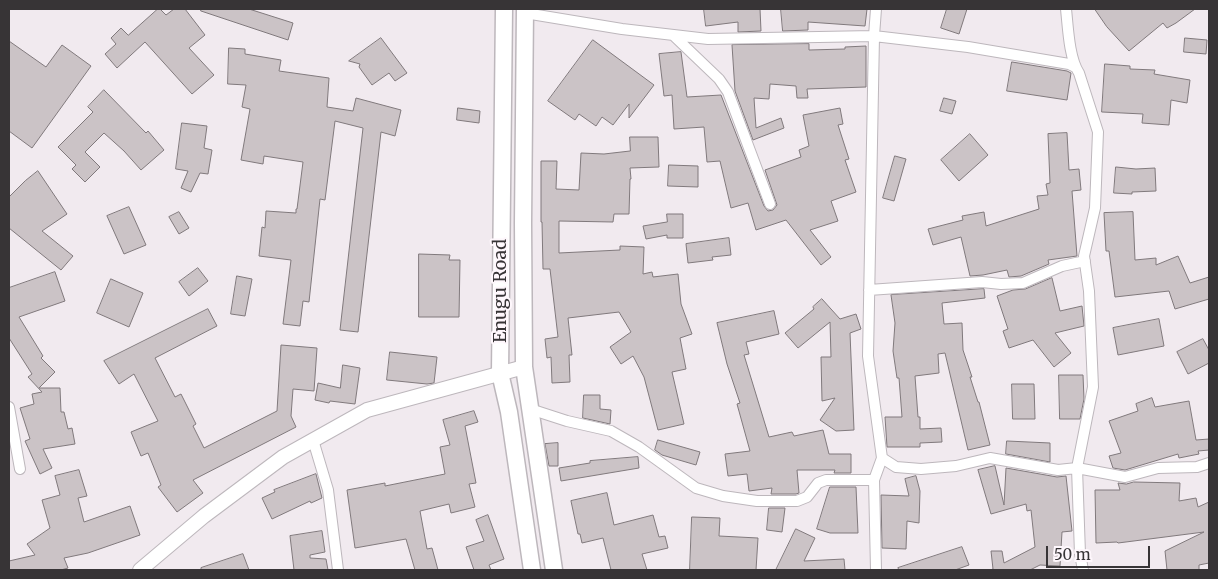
<!DOCTYPE html>
<html>
<head>
<meta charset="utf-8">
<style>
	body { margin:0 }
	#map { position:relative; width:1218px; height:579px; overflow:hidden; background:#f1eaef; font-family:Merriweather,serif }
	canvas { display:block }
	.frame { position:absolute; inset:0; border:10px solid #373436; pointer-events:none }
	.scale { position:absolute; left:1046px; top:546px; width:104px; height:22px; box-sizing:border-box; border:2px solid #373436; border-top:0; padding-left:6px; font-size:15px; line-height:18px; white-space:nowrap; color:#373436; -webkit-text-stroke:4px #fef7fc; paint-order:stroke }
</style>
</head>
<body>
<div id="map">
<canvas width="1218" height="579"></canvas>
<div class="frame"></div>
<div class="scale">50 m</div>
</div>
<script>
const c = document.querySelector('canvas').getContext('2d');
c.lineJoin = 'round';
function fillPath(path, color) { c.fillStyle = color; c.fill(path, 'evenodd'); }
function stroke(path, color, width, dash) { c.strokeStyle = color; c.lineWidth = width; c.lineCap = dash ? 'butt' : 'round'; c.setLineDash(dash || []); c.stroke(path); }
function label(font, color, halo, rows, align = 'center') {
  c.font = font + ' Merriweather,serif'; c.lineWidth = 4; c.setLineDash([]); c.textBaseline = 'middle'; c.strokeStyle = halo; c.fillStyle = color; for (const [text, x, y, turn = 0] of rows) {
    c.save(); c.translate(x, y); c.rotate((+turn || 0) * Math.PI / 180); c.textAlign = isNaN(turn) ? turn : align; if (halo) c.strokeText(text, 0, 0); c.fillText(text, 0, 0); c.restore();
  }
}
const building = new Path2D(`
	M158,9H160L166,15L174,9H185L205,35L189,48L214,75L192,94L145,42L117,68L105,54L116,44L111,38L121,28L128,35Z
	M201,9H249L293,23L288,40L201,11Z
	M704,9H760L761,31L738,32V22L706,26Z
	M781,9H867L865,26L808,22V30L783,31Z
	M947,9H967L959,34L941,28Z
	M1095,9H1195L1176,23L1167,28L1163,23L1129,51L1107,27Z
	M381,38L407,73L395,81L389,73L372,85L359,67L360,64L349,61Z
	M1185,38L1207,40L1206,54L1184,52Z
	M593,40L654,85L629,118V104L613,125L602,117L596,126L579,114L575,120L548,101Z
	M9,41L46,67L62,45L91,66L32,148L9,131Z
	M809,44V50L845,49V47L866,46V87L807,89L808,98H797L796,86L770,84L769,99L754,98L756,128L781,118L784,128L753,140L735,91L732,45Z
	M229,48L245,49V54L281,60L279,71L329,78L327,107L353,111L356,98L401,110L395,136L381,132L358,332L340,330L363,128L335,121L325,200L320,199L309,302L303,301L300,326L283,324L291,260L259,256L262,227L265,228L266,211L296,213V209H297L303,162L264,156L263,164L241,160L250,109L242,107L246,85L228,84Z
	M681,52L687,97L721,95L764,206L768,211L773,210L777,205L765,170L801,157L799,150L809,146L803,115L840,108L843,124L838,125L849,159L845,160L856,192L831,201L838,221L810,230L831,257L821,265L786,220L756,230L748,203L731,208L720,161L707,162L704,127L674,129L672,95L664,96L659,54Z
	M1012,62L1067,71L1071,73L1067,100L1007,91Z
	M1105,64L1130,66V69L1155,70L1154,74L1190,80L1187,103L1171,100L1169,125L1142,123L1143,114L1102,112Z
	M104,90L146,133L148,131L164,150L141,170L124,151L104,133L85,152L100,167L85,182L72,169L76,165L58,147L93,112L88,107Z
	M944,98L956,101L952,114L940,111Z
	M458,108L480,111L479,123L457,120Z
	M182,123L207,126L204,148L212,150L208,174L200,173L191,192L181,188L188,171L176,169Z
	M1067,133L1069,170L1079,169L1081,190L1072,191L1077,256L1048,260L1049,264L1021,276L1009,277L1007,270L983,275L970,276L961,237L933,245L928,229L963,220L962,216L984,212L986,226L1039,209L1037,196L1048,195L1046,184L1050,183L1048,134Z
	M970,134L988,155L959,181L941,160Z
	M630,137H658L659,167L630,168L631,179H630L629,214H614L613,222L559,221V253L620,250V246L644,247L643,274L652,272L653,277L678,274L681,304L692,334L680,338L686,369L672,372L684,424L658,430L644,377L633,356L621,364L610,347L631,332L619,312L568,318L572,355H569L570,382L552,383L551,357L547,358L545,339L558,337L550,269H543L542,222H541V161H557L556,189L579,190L581,153L604,154L630,151Z
	M895,156L906,159L894,201L883,198Z
	M669,165L698,166V187L668,186Z
	M1116,167L1136,169L1155,168L1156,191L1132,192V194L1114,193Z
	M38,171L67,214L42,231L73,256L61,270L9,228V197L25,181Z
	M129,207L146,245L124,254L107,216Z
	M179,212L189,228L179,234L169,217Z
	M1133,212L1135,260L1156,258V265L1178,256L1190,283L1209,277V299L1175,309L1169,291L1115,297L1109,251H1106L1104,213Z
	M667,214H683V238H667V235L646,239L643,226L667,222Z
	M729,238L731,255L712,257L713,260L688,263L686,244Z
	M419,254L450,255L449,260H460L459,317H419Z
	M198,268L208,281L189,296L179,282Z
	M55,272L65,301L19,317L43,356L41,358L55,372L39,388H60L61,412H64L68,429L72,428L75,444L43,449L52,468L40,474L25,441L30,439L20,408L34,404L32,394L42,392L28,377L32,374L9,338V288Z
	M237,276L252,279L245,316L231,314Z
	M1052,278L1060,311L1082,306L1084,326L1055,333L1071,353L1054,367L1033,340L1009,348L1003,331L1008,329L997,296L1013,290L1025,289Z
	M111,279L143,293L129,327L97,313Z
	M984,289L985,298L942,303L944,324L962,323L963,350L972,377H970L978,402H979L990,445L968,450L945,353L938,354L939,373L915,376L918,417H920V429L941,428L942,442L920,443V447H887L885,417H902L899,378H897L893,351L895,323L891,295Z
	M822,299L840,319L856,314L861,329L850,333L854,430L836,431L820,420L835,398L822,401L821,357H831L830,322L798,348L785,333L814,309L813,307Z
	M208,309L217,326L155,358L175,397L181,394L196,424L193,426L204,448L277,411L281,345L317,348L314,391L293,389L291,416L296,427L193,480L203,493L177,512L158,487L161,485L148,453L141,456L131,432L158,421L134,374L119,384L104,361Z
	M774,311L779,334L746,342L749,354L744,355L769,437L792,432L794,436L823,430L829,454H851V473H834L835,470H797L799,493L796,494H771L772,488L749,491L747,474L728,476L725,454L750,451L737,404L740,403L727,364L717,323Z
	M1159,319L1164,346L1118,355L1113,328Z
	M1203,339L1209,350V363L1188,374L1177,352Z
	M390,352L437,357L434,383L427,384L387,380Z
	M343,365L360,368L355,404L330,401L329,403L315,400L318,383L340,388Z
	M1059,375H1083L1084,399L1080,419H1060Z
	M1012,384H1034L1035,419H1013Z
	M584,395H600V409L611,410L610,424L583,418Z
	M1152,398L1155,407L1189,401L1196,440L1209,439V450L1198,451L1199,454L1179,458L1178,454L1125,470L1113,468L1109,456L1121,453L1109,421L1138,411L1136,404Z
	M474,411L478,422L465,426L476,483L469,484L475,507L451,513L449,504L420,511L427,549L432,548L438,570H415L406,539L355,548L347,490L385,483V486L445,474L440,447L450,445L443,420Z
	M658,440L700,452L696,465L662,455L655,450Z
	M1007,441L1050,443V462L1006,454Z
	M558,443V466H549L545,444Z
	M638,457L639,468L561,481L559,468L590,463V461Z
	M995,466L1004,505L1006,468L1057,477L1066,476L1072,531L1062,532L1060,566L1040,565L1030,570H990L993,569L991,551H1002L1004,563L1035,547L1031,510L1027,511L1026,504L991,514L978,470Z
	M79,470L87,496L78,498L84,522L130,506L140,535L88,553L64,558L68,568L61,570H9V561L35,555L27,544L50,528L42,500L60,495L55,476Z
	M316,474L322,498L311,503L310,501L272,519L262,498L275,492L274,490Z
	M916,476L920,491L919,523L907,521L906,549L882,548L881,495L909,496L905,479Z
	M1134,482L1180,483L1179,501L1196,498L1198,507L1209,502V563L1199,565V570H1167L1165,551L1204,532L1118,543L1117,542L1096,543L1095,490H1120L1118,483L1126,484Z
	M830,487H856L858,533H830L817,529Z
	M607,493L614,525L653,515L659,537L665,536L668,548L642,554L647,570H611L603,538L582,543L580,534H578L571,501Z
	M769,508H785L782,532L767,530Z
	M488,515L504,559L489,565L491,570H474L466,547L484,541L476,520Z
	M692,517L720,518L719,536L758,538L756,570H690Z
	M796,529L815,538L804,561L844,559L845,570H776Z
	M322,531L325,552L310,555V558L326,559L328,570H294L290,536Z
	M962,547L969,565L955,570H899L898,568Z
	M243,554L249,570H201V568Z`);
const minor = new Path2D(`
	M876,9L874,36L868,356L882,458L874,480L876,570
	M1066,9C1068,27 1069,58 1079,73L1098,132L1095,208L1084,256L1089,291L1093,387L1077,468L1080,554L1083,570
	M525,13L622,29L708,39L874,36L968,47L1069,64L1075,67
	M673,35L719,79L728,92L770,204
	M869,290L982,282L1001,284L1023,283L1062,266L1085,261
	M9,407L20,469
	M530,409L567,421L611,431L639,447L696,488L723,496L757,501H797L807,497L818,483L826,480H874
	M313,440L328,490L338,570
	M882,458L896,467L921,469L956,466L990,458L1058,470L1077,468L1125,477L1158,468L1197,467L1209,463`);
const tertiary = new Path2D(`
	M140,570L204,516L283,457L367,410L524,367`);
const primary = new Path2D(`
	M504,9L500,373L509,412L532,570
	M525,9L523,223L524,367L554,570`);
const streetNames = [
	["Enugu Road",501,291,-90]
];
fillPath(building, '#cbc3c6');
stroke(building, '#80797c', 1);
stroke(minor, '#bdb7bc', 12);
stroke(tertiary, '#bdb7bc', 16);
stroke(primary, '#bdb7bc', 19);
stroke(minor, '#fff', 10);
stroke(tertiary, '#fff', 14);
stroke(primary, '#fff', 16);
label('18px', '#373436', '#fef7fc', streetNames);
</script>
</body>
</html>
